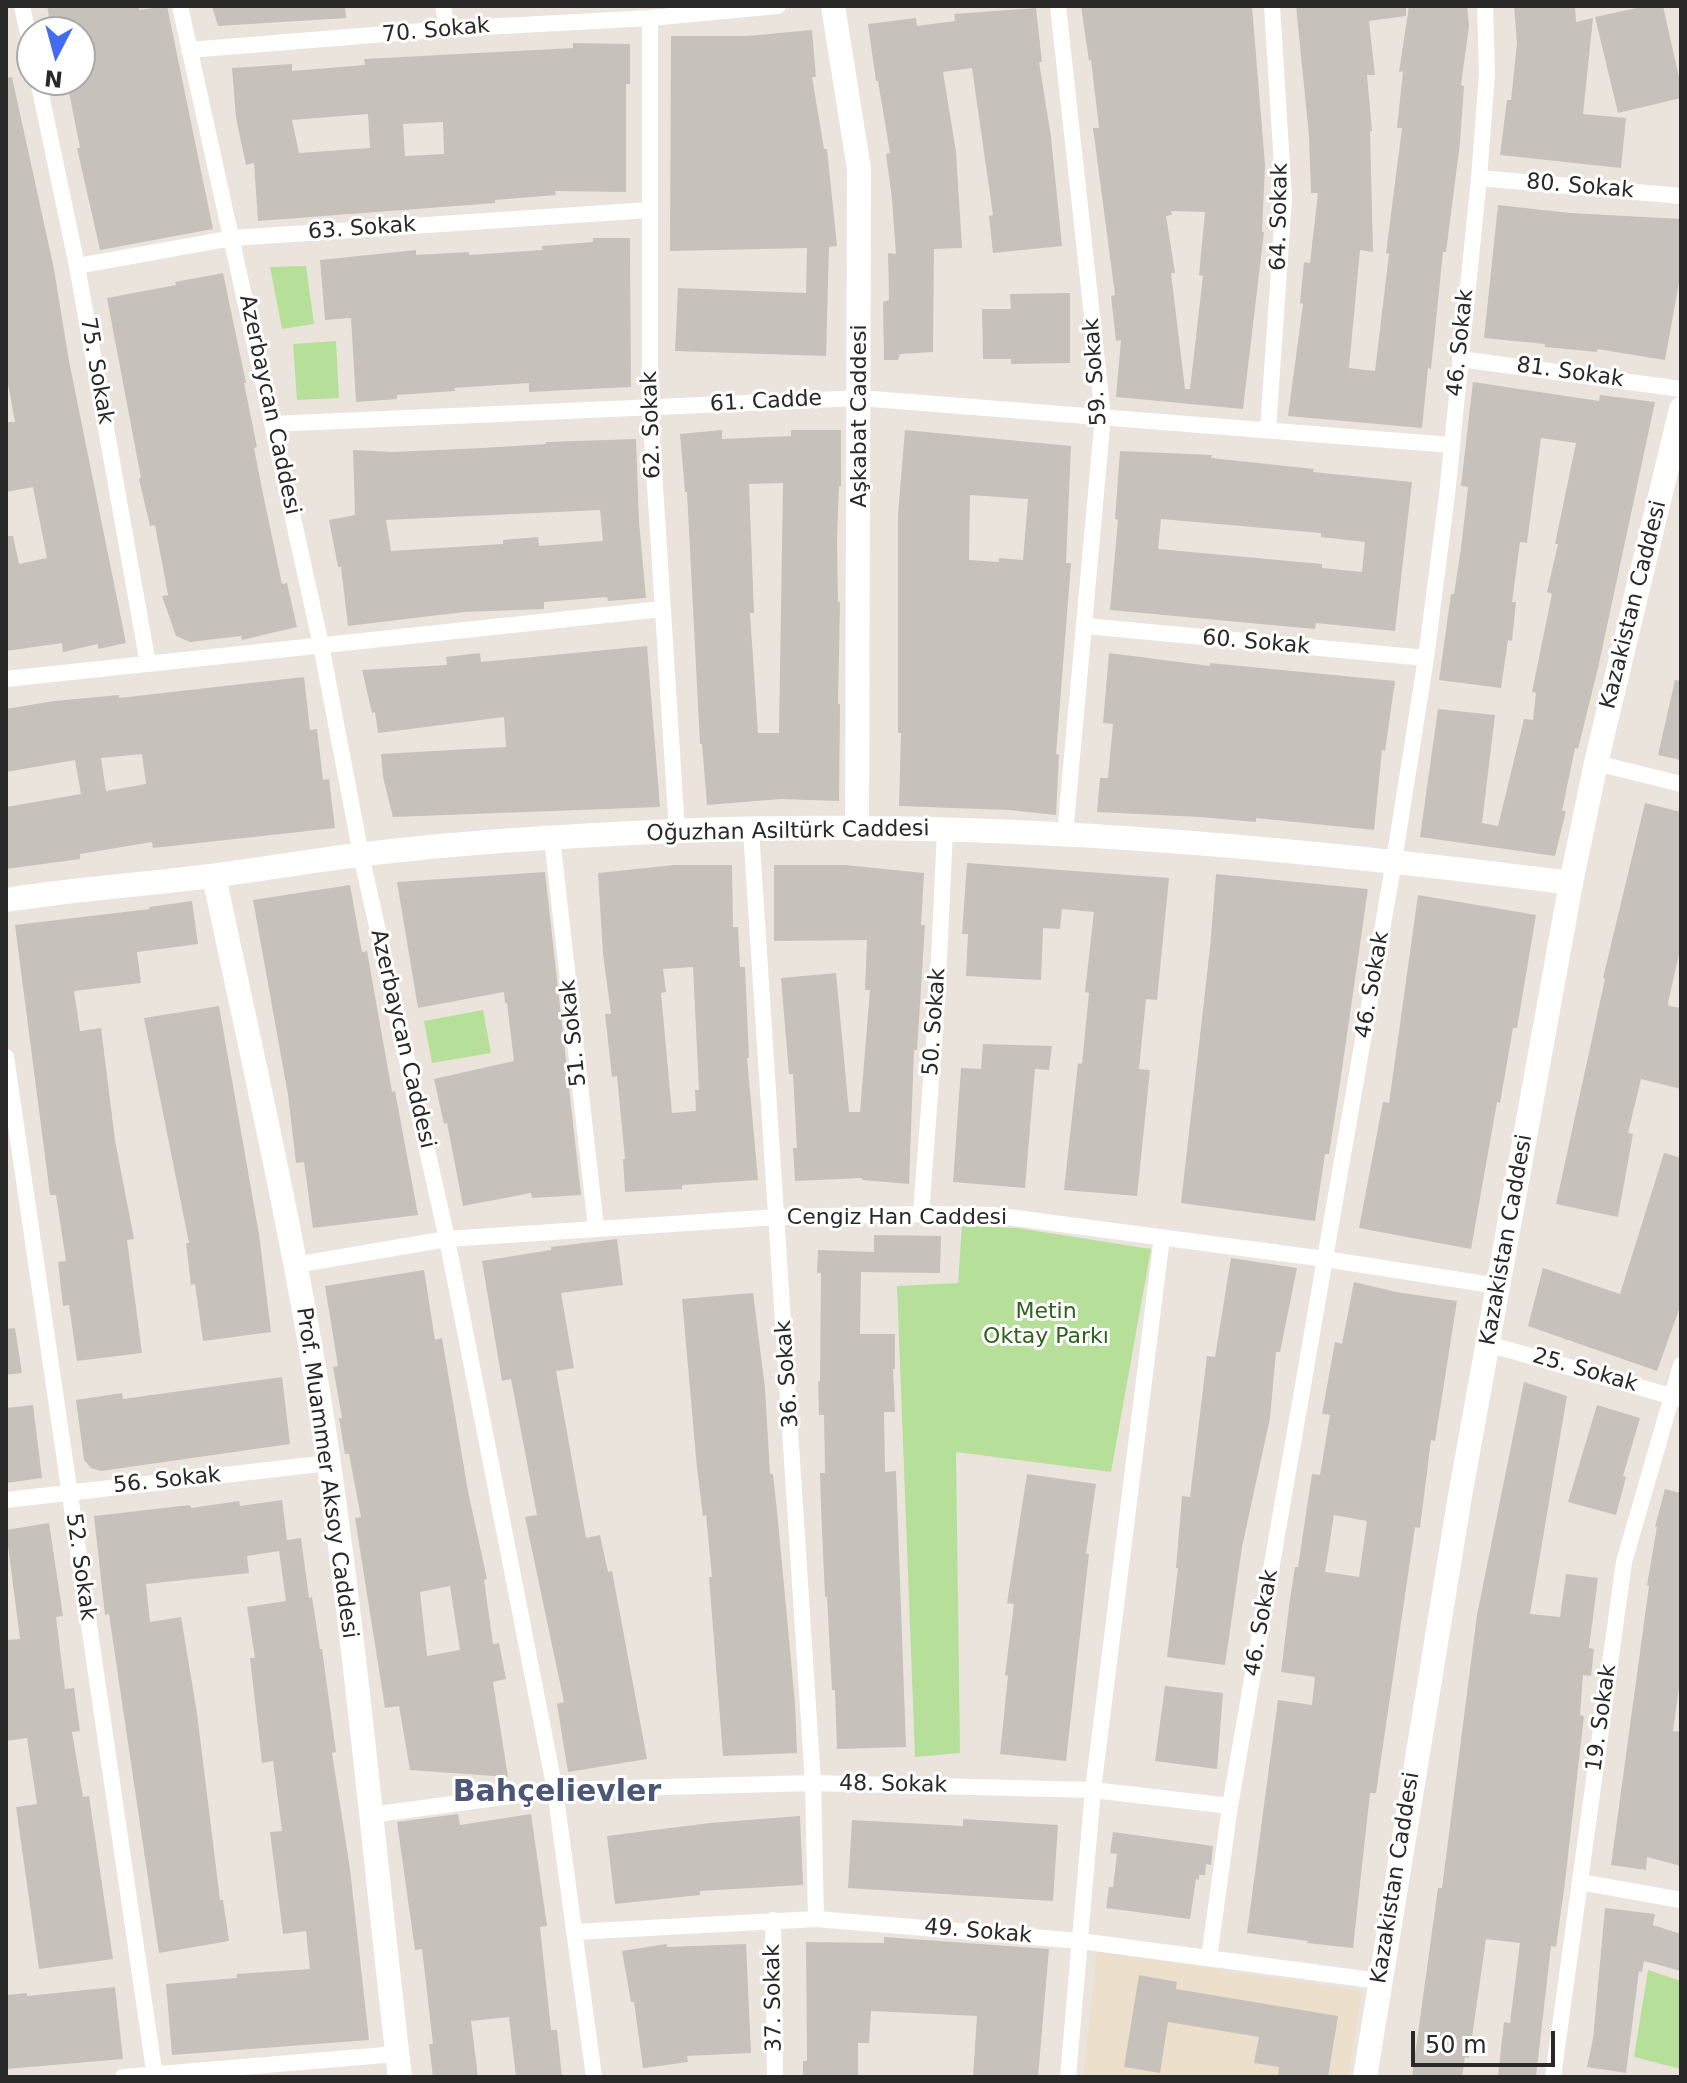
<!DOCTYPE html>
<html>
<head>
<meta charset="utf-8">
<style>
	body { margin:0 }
	#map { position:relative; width:1687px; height:2083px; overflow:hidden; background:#ebe4dc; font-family:"DejaVu Sans",sans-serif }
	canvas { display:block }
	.frame { position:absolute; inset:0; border:8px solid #292929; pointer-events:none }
	.north { position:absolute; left:16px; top:16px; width:80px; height:80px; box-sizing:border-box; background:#fff; border:2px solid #a9a9a9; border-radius:50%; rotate:186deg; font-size:22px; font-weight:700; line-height:32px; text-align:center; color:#292929 }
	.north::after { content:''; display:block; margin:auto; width:28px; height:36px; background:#426df2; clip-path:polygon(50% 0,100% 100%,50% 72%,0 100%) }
	.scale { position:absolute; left:1411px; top:2031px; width:144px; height:36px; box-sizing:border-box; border:4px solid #292929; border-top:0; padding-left:10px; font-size:24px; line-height:28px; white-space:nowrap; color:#292929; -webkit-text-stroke:6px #fff; paint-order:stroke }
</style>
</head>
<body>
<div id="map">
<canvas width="1687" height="2083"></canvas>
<div class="frame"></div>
<div class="north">N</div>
<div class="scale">50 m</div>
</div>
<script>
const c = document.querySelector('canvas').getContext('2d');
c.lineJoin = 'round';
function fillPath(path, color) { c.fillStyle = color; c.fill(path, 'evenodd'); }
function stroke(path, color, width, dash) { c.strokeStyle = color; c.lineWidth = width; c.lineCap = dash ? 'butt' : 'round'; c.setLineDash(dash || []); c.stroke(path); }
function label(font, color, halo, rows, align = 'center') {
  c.font = font + ' "DejaVu Sans",sans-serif'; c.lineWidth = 6; c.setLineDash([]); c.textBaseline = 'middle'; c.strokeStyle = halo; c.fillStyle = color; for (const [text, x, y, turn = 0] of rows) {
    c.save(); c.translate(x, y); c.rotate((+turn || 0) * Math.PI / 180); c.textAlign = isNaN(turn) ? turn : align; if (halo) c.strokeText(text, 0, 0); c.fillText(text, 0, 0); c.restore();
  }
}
const education = new Path2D(`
	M1097,1951L1362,1991L1348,2077H1083Z`);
const green = new Path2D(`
	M306,266L314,324L282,329L270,267Z
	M336,341L339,398L297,400L293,344Z
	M483,1010L491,1053L432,1063L424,1021Z
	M962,1226L1017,1228L1151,1249L1111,1472L956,1452L960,1753L915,1757L897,1286L958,1283Z
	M1648,1970L1681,1981V2069L1634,2057Z`);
const building = new Path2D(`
	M47,6H139V10L167,6L213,229L100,250L77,148H80L68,87L80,84V32H52Z
	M212,6H345L346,18L218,26Z
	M1081,6H1252L1265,165L1262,232H1264L1243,409L1116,397L1121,340L1116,341L1111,296L1115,295L1093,128H1099L1091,60L1089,61ZM1171,211L1205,212L1199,275L1203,276L1190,389H1185L1171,273H1175L1166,216L1172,215Z
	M1296,6H1406V16L1369,21L1375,75H1367L1372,131H1370L1373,252L1360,250L1349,368L1375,371L1389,254L1386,253L1402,128H1397L1403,71L1399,72L1409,6H1467L1469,26L1461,85L1464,86L1460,143L1446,252H1443L1431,369L1428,368L1422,428L1288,416L1303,304L1300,303L1304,262L1310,263L1318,193H1311L1309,136Z
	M1514,6H1575L1576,22L1593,18L1583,114L1626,118L1621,168L1500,155L1507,100H1511L1517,43Z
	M1646,6H1663L1681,86V98L1618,113L1595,17Z
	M1036,8L1042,62H1039L1051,137L1062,246L993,253L989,216L993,215L972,68L943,72L956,152L962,248L934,249L933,352L900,354L898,360H884L883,302L889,300L888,253L896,254L892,199L886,154L890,153L878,81H876L868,24L916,18L917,26L955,21L954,14Z
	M812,30L816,77H812L824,149H827L837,246L829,247L826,356L675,351L678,288L806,293L807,248L670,251L671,36H747Z
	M573,43L630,44V84H626V192L555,191L556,195L495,200V203L258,221L254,163L246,165L236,118L232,68L292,64V71L365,65L364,59L573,48ZM368,114L370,148L299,153L292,120ZM443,122L444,154L405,156L403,124Z
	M12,77L54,269L69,361L126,643L98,649V644L63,652L62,643L6,651V536H13L19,564L47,558L33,487L6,492V422H15L6,373V78Z
	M1498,205L1570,213L1681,219V282H1679L1665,360L1597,349V352L1545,347V344L1484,338Z
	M593,238H630L631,387L529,392V383L454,388L455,391L397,395V399L356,402L351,318L325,320L320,260L416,250V255L469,252V255L542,250V246L593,242Z
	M223,273L246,383H244L257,447L254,448L263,494L282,584L287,583L297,627L242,640L241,636L190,642L176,636L162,596L168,595L155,525L150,526L139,479L141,478L107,298L176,285L175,282Z
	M1070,293V363L1011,364V359H983L982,309H1011L1010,294Z
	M1473,382L1599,401L1600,395L1655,402L1598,668L1578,749L1575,748L1562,811H1566L1555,856L1420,837L1438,709L1495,715L1482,823L1498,826L1524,719L1533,720L1536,693L1532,692L1552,594L1547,592L1558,544H1555L1576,443L1541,438L1527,543L1520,542L1512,602H1516L1512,641L1508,640L1501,688L1439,680L1451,594H1454L1461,548L1468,487L1461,486Z
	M722,430V439L791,436V430H841V486H839L837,539L838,602H840L838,704H840L839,801L781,799L707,805L702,744H700L687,492H685L680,434ZM783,483L779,733H758L750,613H754L749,484Z
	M905,430L1071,446L1066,563H1071L1056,754L1059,755L1056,815L1009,810L899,806L901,733H898V514ZM970,495L1028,499L1023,560L999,558V562L969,560Z
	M636,439L639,522L646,598L608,601L607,597L544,602V609L464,612L348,626L341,567H338L329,520L355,515L353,450L392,452L483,448L546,444V442ZM600,510L603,541L539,546L538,537L503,540V544L391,551L386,520Z
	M1120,451L1212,455L1211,458L1314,469L1313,472L1412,482L1395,631L1316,623L1315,629L1110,610L1118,520L1115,519ZM1161,519L1321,533V537L1365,542L1362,572L1322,568V564L1158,549Z
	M647,646L660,807L393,817L383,777L381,754L506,747L504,717L378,733L375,712L372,713L362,670L447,665L446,657L480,653L481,662Z
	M1109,653L1210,666V663L1395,681L1385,751L1382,750L1374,830L1256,818V822L1200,817L1097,812L1100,778H1108L1113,724L1103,723Z
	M304,677L310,730L317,729L323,780L329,779L335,828L153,848L152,842L80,854V859L6,869V807L81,794L75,760L6,772V709L54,701L119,695V698ZM142,754L146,784L106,791L101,758Z
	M1675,680L1681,681V760L1658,755Z
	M1645,803L1681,812V945L1668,1003L1669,1006L1681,1008V1089L1641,1079L1628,1133L1633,1134L1618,1217L1556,1204L1605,979L1603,978Z
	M967,863L1169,878L1157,1000L1146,999L1139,1069L1150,1070L1137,1196L1064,1190L1078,1063L1082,1064L1089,993L1085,992L1094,912L1062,909L1060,929L1043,928L1041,980L966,976L968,934H962Z
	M674,865H732L733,927H738L740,967H745L749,1058H747L758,1180L682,1185V1189L625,1192L623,1159H625L617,1076L612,1077L605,1014H611L603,954L598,873ZM693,967L699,1090H695L696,1111L672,1113L661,993L666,992L663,969Z
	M774,865H845L924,873L921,925H925L917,1050H914L909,1184L862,1180V1178L795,1181L793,1148H797L793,1074H789L781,978L836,973L849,1112H860L870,990H865L867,940L774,941Z
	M545,872L581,1195L532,1198L531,1193L463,1206L447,1123L444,1124L434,1079L514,1061L507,1003H505L504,992L418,1008L397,882Z
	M1216,874L1368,889L1339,1090L1329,1154H1325L1315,1221L1181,1203L1210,948Z
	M350,885L362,952L367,951L392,1092L395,1091L418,1215L313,1228L304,1162L296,1163L288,1095L253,900Z
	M1418,895L1536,915L1517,1028H1513L1500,1103L1497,1102L1471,1249L1359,1228L1383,1102L1389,1103Z
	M192,901L198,944L137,952L141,983L74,991L80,1031L101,1028L115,1140L134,1239L127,1240L142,1353L77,1361L69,1305L63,1306L58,1262L66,1261L56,1195H50L15,925L150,909L149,907Z
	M219,1006L259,1234L271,1332L203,1341L195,1284L191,1285L186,1243H189L144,1018Z
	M983,1044L1052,1046L1049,1070L1035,1069L1025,1188L953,1182L961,1068L981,1069Z
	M1664,1153L1681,1158V1304L1657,1371L1528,1326L1543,1268L1620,1294Z
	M874,1235L941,1236L940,1273L861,1272L860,1334H895V1369H893L895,1412H884L885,1472L896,1471L906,1747L837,1749L835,1690H832L827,1597H825L821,1505L820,1473H825L824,1415H819L818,1382L820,1381L821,1273H817L818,1250L874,1252Z
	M617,1239L623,1285L561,1293L574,1368L556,1371L586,1538L600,1535L608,1572L612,1571L647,1759L568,1772L557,1704L564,1702L525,1517L537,1515L511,1379L502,1381L482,1261L551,1250V1247Z
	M1231,1258L1297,1268L1280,1352H1276L1270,1418L1242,1547L1225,1665L1167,1657L1178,1568H1176L1182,1496L1190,1497L1207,1356L1215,1357Z
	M424,1270L435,1340L442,1338L468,1491L487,1579L484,1580L493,1644L499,1643L506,1679L493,1682L508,1777L410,1770L399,1706L385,1708L355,1518L361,1517L349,1454H345L339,1418H342L333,1367L338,1366L325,1286ZM450,1586L460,1650L427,1656L420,1592Z
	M1354,1282L1396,1292L1457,1301L1435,1441L1431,1440L1420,1528L1415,1527L1376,1793H1370L1353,1948L1307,1943L1308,1941L1247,1933L1278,1700L1312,1705L1315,1677L1281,1672L1290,1599L1295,1567H1298L1312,1474L1320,1475L1330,1415L1322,1414L1335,1342L1342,1344ZM1334,1515L1367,1521L1359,1577L1325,1572Z
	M753,1293L765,1388L770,1474H773L778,1521L795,1704L797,1753L723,1756L709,1577H712L706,1515L703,1516L697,1468L682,1299Z
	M15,1328L22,1373L6,1375V1329Z
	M282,1377L290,1444L101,1471L91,1468L84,1460L76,1400L122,1393L123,1399Z
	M1524,1382L1567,1396L1530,1614L1560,1617L1566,1574L1598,1578L1589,1648L1594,1649L1591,1676L1583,1675L1580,1715L1584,1716L1565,1882L1556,1947L1551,1946L1536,2077L1498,2076L1504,2022L1510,2023L1520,1943L1486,1939L1469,2058L1465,2057L1462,2077H1412L1438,1888H1442L1477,1615Z
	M33,1405L42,1478L6,1483V1408Z
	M1597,1405L1640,1418L1623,1476L1626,1477L1616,1515L1568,1502Z
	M1027,1474L1096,1484L1086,1554H1089L1066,1761L1000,1754L1008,1676L1005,1675L1014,1604L1007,1603Z
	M1665,1489L1681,1493V1672L1673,1731L1681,1732V1866L1647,1857L1646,1870L1611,1865L1649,1586L1647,1585L1657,1527H1655Z
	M282,1500L287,1540L301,1538L309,1598L312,1597L320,1649H322L336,1752L332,1753L350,1869L369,2040L172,2055L166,1984L237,1978V1974L310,1969L306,1931L283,1934L270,1832L282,1831L273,1761L262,1763L250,1658H255L247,1607L286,1601L279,1551L247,1556L249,1573L146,1584L150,1622L181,1617L197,1713L220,1900H223L229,1941L159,1953L109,1614L105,1615L94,1516L190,1505L191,1508L239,1501L240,1506Z
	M49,1523L63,1616L56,1617L65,1689L74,1688L80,1731L72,1732L83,1797L89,1796L113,1959L39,1969L16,1807L37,1804L27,1738L6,1741V1640L20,1639L6,1530Z
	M1165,1686L1223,1693L1217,1769L1155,1761Z
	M458,1814L460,1825L531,1814L547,1926L540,1927L551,2030H557L562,2077H516L509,2017L471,2021L478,2077H433L429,2044H433L422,1949L415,1950L397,1822Z
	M800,1816L803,1885L700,1891V1895L615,1904L607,1836L710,1823Z
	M963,1819L1058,1825L1053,1901L848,1888L852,1820L963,1826Z
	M1113,1832L1213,1846L1211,1865L1206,1864L1205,1875H1199V1880L1196,1879L1190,1919L1106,1908L1109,1887H1113L1117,1854L1110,1853Z
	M1605,1908L1655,1914L1653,1925L1681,1934V1971L1644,1961L1642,1972L1639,1971L1626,2073L1587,2067L1593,2039Z
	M884,1937L1049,1949L1038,2077H973L977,2016L871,2011L869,2043H858V2077H803V2061H807L806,1942L884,1943Z
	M667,1944V1947L746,1944L751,2053L687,2056L688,2062L643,2068L634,2002H631L622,1951Z
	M1139,1975L1177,1982L1176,1989L1338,2016L1328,2077H1278L1279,2067L1254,2063L1259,2037L1168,2022L1160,2073L1124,2067Z
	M115,1987L123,2059L6,2069V1995L27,1993V1996Z`);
const street = new Path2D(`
	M22,6L32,52
	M180,6L321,645L361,855L447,1239L555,1790L594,2077
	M443,6L447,29
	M1058,6L1103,416L1065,834
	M650,18V407L677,831
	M189,50L447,29L650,18L778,6
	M38,80L77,266L148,664
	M1479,178L1681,196
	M77,266L233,238L650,210
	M1460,359L1681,389
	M272,424L860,398L1451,445
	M1268,429L1284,198L1272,6
	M1086,626L1426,658
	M6,679L662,609
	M1596,763L1681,784
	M751,830L813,1783L816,1919
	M552,838L596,1227
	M6,1057L155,2077
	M921,1214L937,1001L945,831
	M295,1265L447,1239L778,1217L921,1214L993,1215L1325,1259L1498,1286
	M1488,1344L1681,1399
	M6,1500L329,1463
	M371,1815L555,1790L813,1783L1093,1790L1230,1806
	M1580,1882L1681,1900
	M773,1920L775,2077
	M574,1932L816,1919L1080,1941L1379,1981
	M1209,1958L1230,1806L1394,861L1426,658L1447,495L1479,178L1487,74L1485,6
	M123,2077L397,2054
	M1068,2077L1093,1790L1162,1237
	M1553,2077L1624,1562L1681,1365`);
const secondary = new Path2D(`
	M833,6L859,169L857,829
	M214,876C255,1071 301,1266 329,1464C358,1667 376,1873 400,2077
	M6,900C73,889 142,885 210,876C260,870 309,861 358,855C462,842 569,836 673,831C973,818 1274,845 1571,883
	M1365,2077L1460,1496L1571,883L1596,763L1681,409`);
const streetNames = [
	["70. Sokak",436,31,-5],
	["80. Sokak",1580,187,5],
	["64. Sokak",1280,217,-89],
	["63. Sokak",362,229,-4],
	["46. Sokak",1461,343,-84],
	["75. Sokak",96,371,80],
	["59. Sokak",1096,372,-94],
	["81. Sokak",1570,373,8],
	["61. Cadde",766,402,-3],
	["Azerbaycan Caddesi",269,405,78],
	["Aşkabat Caddesi",860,416,-90],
	["62. Sokak",652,425,-92],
	["Kazakistan Caddesi",1634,605,-76],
	["60. Sokak",1256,643,5],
	["Oğuzhan Asiltürk Caddesi",788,832,-1],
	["46. Sokak",1373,985,-80],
	["50. Sokak",935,1022,-86],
	["51. Sokak",574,1033,-96],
	["Azerbaycan Caddesi",402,1039,77],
	["Cengiz Han Caddesi",897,1218],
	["Kazakistan Caddesi",1507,1240,-80],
	["25. Sokak",1585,1371,16],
	["36. Sokak",788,1374,-94],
	["Prof. Muammer Aksoy Caddesi",326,1473,82],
	["56. Sokak",167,1481,-6],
	["52. Sokak",80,1567,82],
	["46. Sokak",1262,1623,-80],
	["19. Sokak",1602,1718,-82],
	["48. Sokak",893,1785,1],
	["Kazakistan Caddesi",1396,1878,-81],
	["49. Sokak",978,1932,5],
	["37. Sokak",774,1998,-91]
];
const parkNames = [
	["Metin",1046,1312],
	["Oktay Parkı",1046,1337]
];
const districtNames = [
	["Bahçelievler",557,1793]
];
fillPath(education, '#ece0cc');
fillPath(green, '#b6e09a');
fillPath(building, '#c6c1bb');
stroke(street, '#fff', 16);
stroke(secondary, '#fff', 24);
label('22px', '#292929', '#fff', streetNames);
label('22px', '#30631d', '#fff', parkNames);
label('bold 30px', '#4c5678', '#fff', districtNames);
</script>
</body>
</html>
